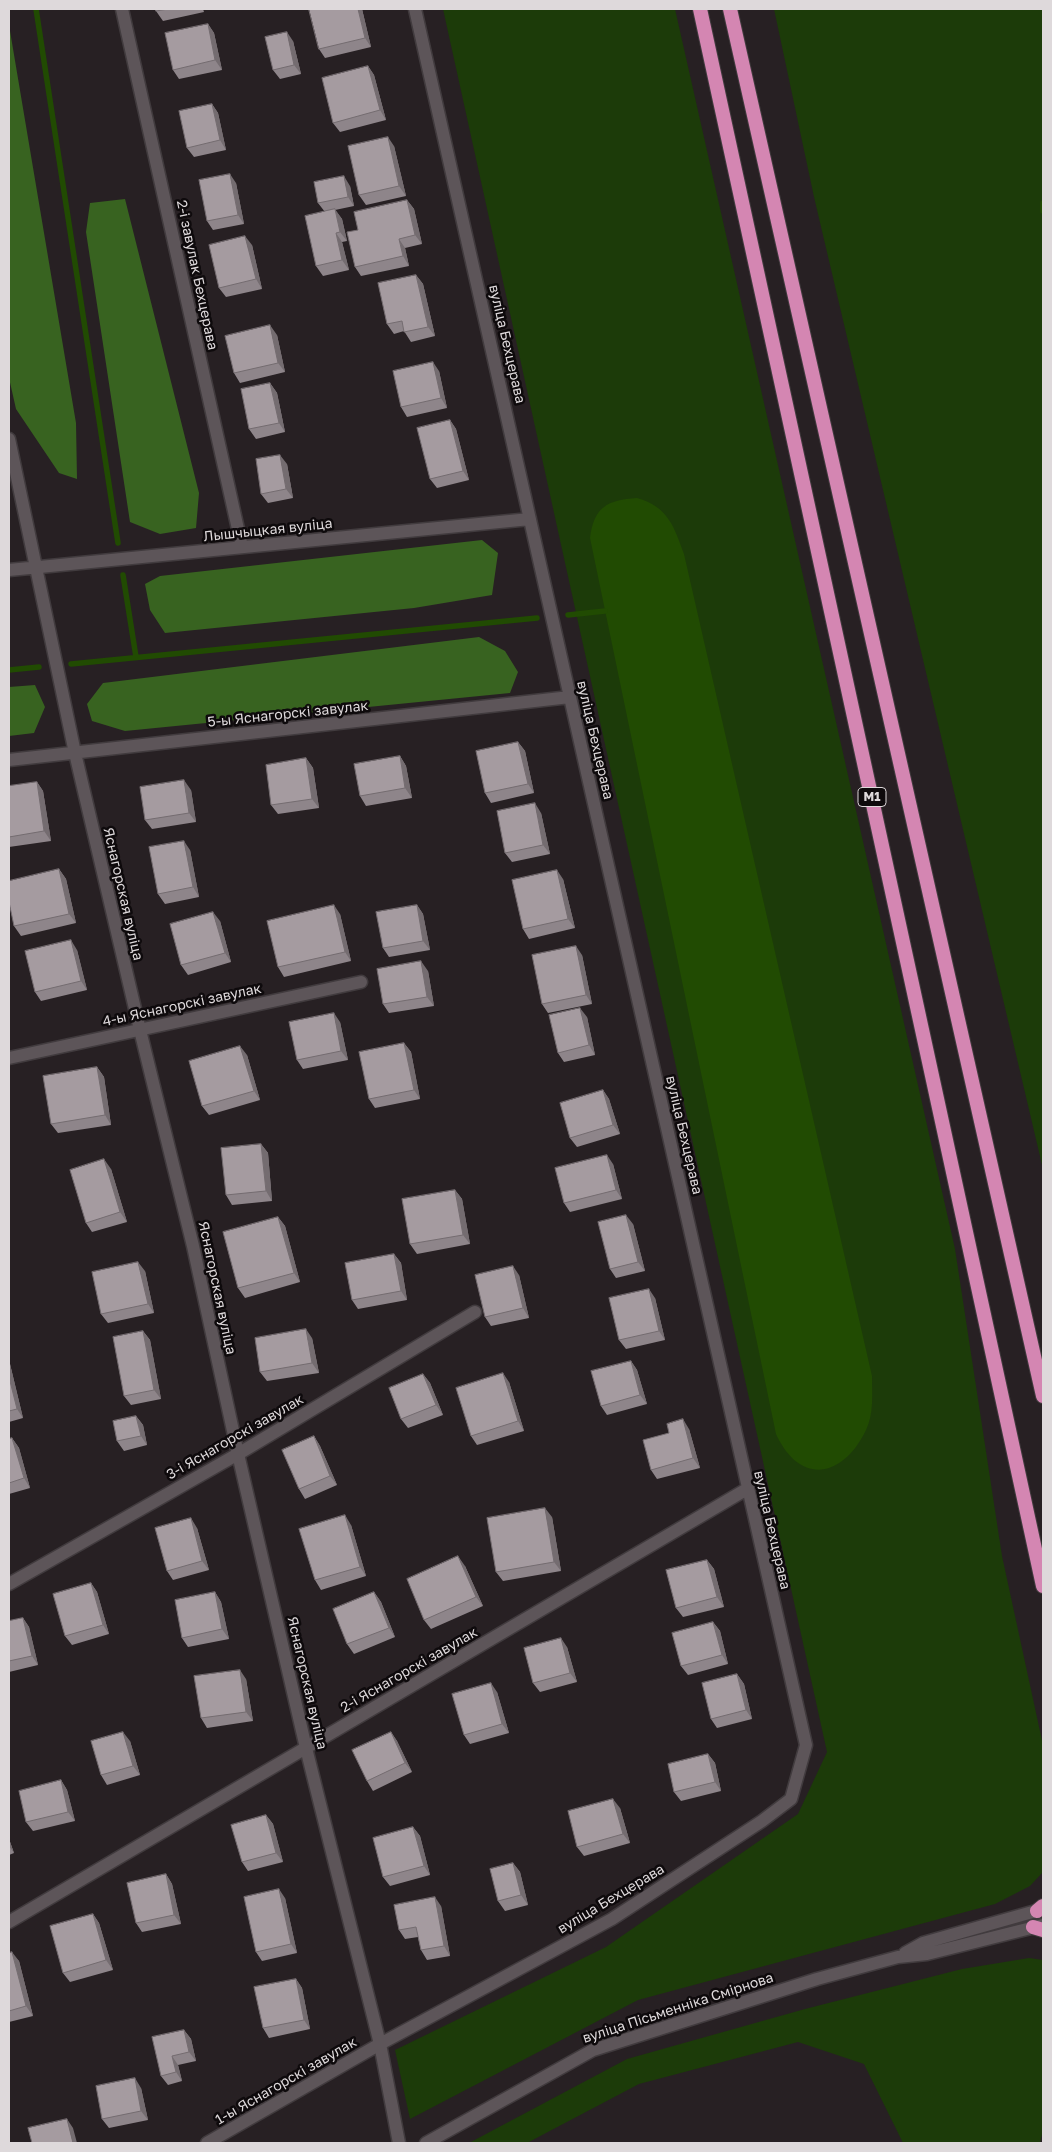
<!DOCTYPE html>
<html>
<head>
<meta charset="utf-8">
<style>
	body { margin:0 }
	#map { position:relative; width:1052px; height:2152px; overflow:hidden; background:#272023; font-family:"Golos Text",sans-serif }
	canvas { display:block }
	.frame { position:absolute; inset:0; border:10px solid #ded9db; pointer-events:none }
</style>
</head>
<body>
<div id="map">
<canvas width="1052" height="2152"></canvas>
<div class="frame"></div>
</div>
<script>
const c = document.querySelector('canvas').getContext('2d');
c.lineJoin = 'round';
function fillPath(path, color) { c.fillStyle = color; c.fill(path, 'evenodd'); }
function stroke(path, color, width, dash) { c.strokeStyle = color; c.lineWidth = width; c.lineCap = dash ? 'butt' : 'round'; c.setLineDash(dash || []); c.stroke(path); }
function label(font, color, halo, rows, align = 'center') {
  c.font = font + ' "Golos Text",sans-serif'; c.lineWidth = 5; c.setLineDash([]); c.textBaseline = 'middle'; c.strokeStyle = halo; c.fillStyle = color; for (const [text, x, y, turn = 0] of rows) {
    c.save(); c.translate(x, y); c.rotate((+turn || 0) * Math.PI / 180); c.textAlign = isNaN(turn) ? turn : align; if (halo) c.strokeText(text, 0, 0); c.fillText(text, 0, 0); c.restore();
  }
}
const green = new Path2D(`
	M443,9H675L955,1249L1002,1556L1043,1745V1872L1030,1886L995,1904L638,2000L410,2119L395,2050L606,1947L798,1814L827,1752Z
	M774,9H1043V1169L814,197Z
	M1029,1958L1043,1960V2130L1040,2143H903L864,2064L798,2042L639,2084L527,2143H469L627,2059L805,2009L962,1969Z`);
const forest = new Path2D(`
	M9,25L76,423L77,479L59,473L16,409L9,378Z
	M125,199L199,493L196,528L160,534L130,522L86,232L90,203Z
	M482,540L498,553L492,595L414,608L165,633L150,610L145,584L160,576Z
	M479,637L505,651L518,672L510,693L125,731L92,721L87,704L103,683Z
	M35,685L45,707L34,733L9,736V687Z`);
const water = new Path2D(`
	M637,498C668,507 674,526 684,554L872,1376C872,1394 874,1414 866,1430C843,1478 800,1486 776,1434L590,538C594,507 607,500 637,498Z`);
const stream = new Path2D(`
	M36,9L118,543
	M1043,203V211
	M123,575L136,657
	M568,615L605,611
	M71,664L537,618
	M9,670L39,667`);
const minor = new Path2D(`
	M122,9L242,547
	M9,439L75,753L140,1030L193,1246L238,1454L306,1748L380,2044L399,2143
	M9,570L530,519
	M9,760L570,697
	M9,1058L361,982
	M9,1584L238,1454L475,1312
	M9,1922L747,1489
	M207,2143L380,2044L612,1919L762,1821L791,1799L806,1745L415,9`);
const secondary = new Path2D(`
	M905,1953L923,1943L1043,1909
	M426,2143L593,2050L817,1979L898,1957L927,1954L1043,1925`);
const trunk = new Path2D(`
	M700,9L1043,1586
	M730,9L1043,1396
	M1037,1911L1043,1906
	M1033,1927L1043,1930`);
const wall = new Path2D(`
	M156,9H203L204,12L163,21L156,11Z
	M362,9L371,47L325,58L319,49Z
	M208,24L214,33L222,70L179,79L173,70Z
	M293,41L301,74L280,79L273,70Z
	M368,66L374,75L386,120L340,132L333,123Z
	M212,104L218,113L226,150L194,157L187,148Z
	M394,146L406,196L366,205L359,195Z
	M236,183L244,224L213,230L207,221Z
	M350,186L354,206L335,210L342,219L347,241L342,242L349,270L323,276L316,266L325,212L318,203Z
	M407,200L414,209L422,244L405,248L409,266L361,276L355,267L358,230Z
	M252,245L262,289L226,297L219,288Z
	M416,275L423,284L435,336L411,342L404,331L394,334L387,324Z
	M277,335L285,372L240,383L234,373Z
	M439,371L447,408L407,417L401,407Z
	M270,383L277,393L285,432L256,439L249,429Z
	M450,420L456,429L469,480L437,488L430,479Z
	M287,464L293,498L268,503L261,494Z
	M518,742L525,751L534,793L491,803L485,793Z
	M400,756L406,766L412,798L366,806L360,796Z
	M306,758L313,768L319,808L278,814L271,805Z
	M37,782L43,791L51,841L9,847V786Z
	M191,790L196,822L152,829L145,820Z
	M541,813L550,854L512,862L505,853Z
	M190,850L199,897L165,904L158,894Z
	M59,869L66,879L76,923L21,936L14,926Z
	M563,879L575,928L529,939L523,929Z
	M417,905L423,914L430,950L389,957L383,948Z
	M340,914L351,961L284,977L278,967Z
	M220,921L231,962L188,975L181,965Z
	M77,950L87,990L41,1001L35,992Z
	M582,955L592,1004L548,1013L542,1004Z
	M428,971L434,1006L389,1013L383,1004Z
	M587,1017L595,1055L564,1062L558,1053Z
	M340,1022L348,1060L303,1069L297,1060Z
	M404,1043L411,1052L420,1099L375,1108L369,1099Z
	M247,1055L260,1100L209,1115L202,1106Z
	M97,1067L104,1077L111,1125L58,1133L51,1124Z
	M603,1090L609,1099L620,1134L577,1147L570,1138Z
	M261,1144L268,1153L272,1201L232,1205L226,1195Z
	M613,1164L622,1199L570,1212L564,1203Z
	M111,1169L127,1222L92,1232L86,1223Z
	M455,1190L462,1199L470,1244L417,1254L410,1244Z
	M278,1217L285,1226L300,1282L245,1298L238,1288Z
	M633,1224L645,1271L616,1278L610,1269Z
	M394,1254L401,1263L407,1300L358,1309L352,1300Z
	M145,1271L154,1313L108,1323L101,1314Z
	M519,1275L529,1318L491,1326L485,1317Z
	M655,1298L665,1340L626,1349L619,1340Z
	M143,1331L150,1340L161,1399L131,1405L124,1396Z
	M312,1338L319,1373L267,1381L260,1372Z
	M631,1361L637,1370L647,1404L607,1415L601,1406Z
	M9,1362L10,1364L23,1418L9,1422Z
	M423,1374L430,1383L443,1415L408,1428L401,1419Z
	M509,1382L524,1431L477,1445L471,1436Z
	M136,1416L143,1425L147,1445L124,1451L117,1441Z
	M689,1429L700,1468L657,1479L651,1470L669,1433Z
	M314,1436L320,1446L337,1485L305,1499L299,1489Z
	M12,1438L19,1448L30,1488L9,1494V1439Z
	M552,1517L561,1571L503,1581L496,1572Z
	M351,1525L366,1576L321,1590L315,1580Z
	M197,1528L209,1570L173,1580L167,1571Z
	M707,1560L714,1569L724,1607L683,1617L676,1608Z
	M465,1566L483,1606L431,1629L424,1620Z
	M91,1583L97,1592L109,1634L72,1645L65,1636Z
	M215,1592L221,1602L229,1639L188,1647L182,1638Z
	M374,1592L381,1602L395,1637L354,1654L347,1644Z
	M23,1618L29,1627L38,1665L9,1672V1621Z
	M713,1622L720,1631L728,1664L688,1675L681,1666Z
	M567,1647L577,1682L540,1692L533,1683Z
	M737,1674L744,1684L752,1719L717,1728L711,1719Z
	M246,1679L253,1721L207,1728L201,1718Z
	M497,1692L509,1733L470,1744L464,1735Z
	M391,1732L397,1741L412,1772L373,1791L367,1781Z
	M130,1741L140,1775L107,1785L101,1775Z
	M708,1754L715,1763L721,1791L681,1801L674,1792Z
	M61,1780L67,1790L75,1821L33,1831L26,1822Z
	M620,1808L630,1843L584,1856L577,1847Z
	M266,1815L273,1824L283,1862L248,1871L242,1862Z
	M413,1827L420,1836L430,1875L390,1886L383,1877Z
	M9,1839L14,1853L9,1855Z
	M513,1863L520,1872L528,1905L505,1911L498,1901Z
	M166,1874L172,1884L181,1924L142,1932L136,1923Z
	M285,1898L297,1953L262,1961L256,1952Z
	M441,1906L450,1956L427,1960L421,1950L418,1937L405,1939L399,1930Z
	M93,1914L99,1923L113,1970L70,1982L63,1973Z
	M9,1953L19,1961L33,2016L9,2022Z
	M296,1979L302,1988L310,2029L269,2038L263,2028Z
	M184,2030L191,2039L196,2061L178,2065L182,2081L168,2085L161,2076Z
	M141,2088L148,2120L109,2128L102,2119Z`);
const shadedWall = new Path2D(`
	M358,9H362L371,47L365,38Z
	M208,24L214,33L222,70L215,60Z
	M287,32L293,41L301,74L294,65Z
	M368,66L374,75L386,120L380,110Z
	M212,104L218,113L226,150L220,140Z
	M388,137L394,146L406,196L399,186Z
	M230,174L236,183L244,224L238,215Z
	M344,176L350,186L354,206L348,197Z
	M407,200L414,209L422,244L415,235Z
	M335,209L342,219L347,241L340,232Z
	M336,233L342,242L349,270L342,260Z
	M245,236L252,245L262,289L256,279Z
	M399,239L405,248L409,266L403,256Z
	M416,275L423,284L435,336L428,327Z
	M270,325L277,335L285,372L278,363Z
	M433,362L439,371L447,408L441,398Z
	M270,383L277,393L285,432L279,423Z
	M450,420L456,429L469,480L463,471Z
	M280,455L287,464L293,498L286,489Z
	M518,742L525,751L534,793L528,784Z
	M400,756L406,766L412,798L405,788Z
	M306,758L313,768L319,808L312,799Z
	M184,780L191,790L196,822L189,813Z
	M37,782L43,791L51,841L44,831Z
	M535,803L541,813L550,854L543,845Z
	M184,841L190,850L199,897L193,887Z
	M59,869L66,879L76,923L69,914Z
	M557,870L563,879L575,928L568,919Z
	M334,905L340,914L351,961L345,952Z
	M417,905L423,914L430,950L423,941Z
	M213,912L220,921L231,962L225,953Z
	M71,940L77,950L87,990L81,981Z
	M576,946L582,955L592,1004L586,995Z
	M421,961L428,971L434,1006L427,997Z
	M580,1008L587,1017L595,1055L589,1045Z
	M334,1013L340,1022L348,1060L341,1051Z
	M404,1043L411,1052L420,1099L414,1090Z
	M240,1046L247,1055L260,1100L254,1091Z
	M97,1067L104,1077L111,1125L105,1115Z
	M603,1090L609,1099L620,1134L613,1125Z
	M261,1144L268,1153L272,1201L266,1191Z
	M607,1155L613,1164L622,1199L616,1190Z
	M104,1159L111,1169L127,1222L120,1212Z
	M455,1190L462,1199L470,1244L463,1235Z
	M626,1215L633,1224L645,1271L638,1262Z
	M278,1217L285,1226L300,1282L294,1273Z
	M394,1254L401,1263L407,1300L401,1291Z
	M138,1262L145,1271L154,1313L148,1304Z
	M513,1266L519,1275L529,1318L523,1308Z
	M649,1289L655,1298L665,1340L659,1331Z
	M306,1329L312,1338L319,1373L312,1363Z
	M143,1331L150,1340L161,1399L154,1390Z
	M631,1361L637,1370L647,1404L640,1395Z
	M9,1362L10,1364L23,1418L17,1409L9,1377Z
	M503,1373L509,1382L524,1431L518,1421Z
	M423,1374L430,1383L443,1415L436,1405Z
	M136,1416L143,1425L147,1445L141,1436Z
	M683,1419L689,1429L700,1468L693,1458Z
	M314,1436L320,1446L337,1485L330,1476Z
	M12,1438L19,1448L30,1488L24,1478Z
	M545,1508L552,1517L561,1571L554,1562Z
	M345,1515L351,1525L366,1576L360,1567Z
	M191,1518L197,1528L209,1570L202,1561Z
	M458,1556L465,1566L483,1606L476,1597Z
	M707,1560L714,1569L724,1607L717,1597Z
	M91,1583L97,1592L109,1634L103,1625Z
	M215,1592L221,1602L229,1639L222,1629Z
	M374,1592L381,1602L395,1637L389,1628Z
	M23,1618L29,1627L38,1665L32,1656Z
	M713,1622L720,1631L728,1664L722,1655Z
	M561,1638L567,1647L577,1682L570,1673Z
	M240,1670L246,1679L253,1721L246,1712Z
	M737,1674L744,1684L752,1719L746,1710Z
	M491,1683L497,1692L509,1733L502,1724Z
	M123,1732L130,1741L140,1775L133,1766Z
	M391,1732L397,1741L412,1772L405,1763Z
	M708,1754L715,1763L721,1791L715,1782Z
	M61,1780L67,1790L75,1821L68,1812Z
	M613,1799L620,1808L630,1843L623,1834Z
	M266,1815L273,1824L283,1862L276,1853Z
	M413,1827L420,1836L430,1875L424,1866Z
	M9,1839L14,1853L9,1846Z
	M513,1863L520,1872L528,1905L521,1895Z
	M166,1874L172,1884L181,1924L174,1915Z
	M279,1889L285,1898L297,1953L291,1944Z
	M435,1897L441,1906L450,1956L444,1946Z
	M93,1914L99,1923L113,1970L106,1960Z
	M12,1952L19,1961L33,2016L26,2006Z
	M296,1979L302,1988L310,2029L304,2020Z
	M184,2030L191,2039L196,2061L189,2052Z
	M172,2056L178,2065L182,2081L176,2072Z
	M135,2078L141,2088L148,2120L141,2111Z
	M67,2119L73,2128L77,2143H73Z`);
const building = new Path2D(`
	M156,9H168L156,11Z
	M309,9H358L365,38L319,49Z
	M208,24L215,60L173,70L165,33Z
	M287,32L294,65L273,70L265,37Z
	M368,66L380,110L333,123L322,78Z
	M212,104L220,140L187,148L179,111Z
	M388,137L399,186L359,195L348,146Z
	M230,174L238,215L207,221L199,180Z
	M344,176L348,197L318,203L314,182Z
	M407,200L415,235L399,239L403,256L355,267L347,232L358,230L354,212Z
	M335,209L340,232L336,233L342,260L316,266L305,216Z
	M245,236L256,279L219,288L209,245Z
	M416,275L428,327L404,332L402,321L387,324L378,283Z
	M270,325L278,363L234,373L225,336Z
	M433,362L441,398L401,407L393,371Z
	M270,383L279,423L249,429L241,389Z
	M450,420L463,471L430,479L417,428Z
	M280,455L286,489L261,494L256,459Z
	M518,742L528,784L485,793L476,751Z
	M400,756L405,788L360,796L354,764Z
	M306,758L312,799L271,805L266,765Z
	M184,780L189,813L145,820L140,787Z
	M37,782L44,831L9,837V786Z
	M535,803L543,845L505,853L497,811Z
	M184,841L193,887L158,894L149,847Z
	M59,869L69,914L14,926L9,902V881Z
	M557,870L568,919L523,929L512,880Z
	M334,905L345,952L278,967L267,921Z
	M417,905L423,941L383,948L376,912Z
	M213,912L225,953L181,965L170,924Z
	M71,940L81,981L35,992L25,951Z
	M576,946L586,995L542,1004L532,955Z
	M421,961L427,997L383,1004L377,969Z
	M580,1008L589,1045L558,1053L549,1015Z
	M334,1013L341,1051L297,1060L289,1022Z
	M404,1043L414,1090L369,1099L359,1052Z
	M240,1046L254,1091L202,1106L189,1061Z
	M97,1067L105,1115L51,1124L43,1076Z
	M603,1090L613,1125L570,1138L560,1103Z
	M261,1144L266,1191L226,1195L221,1148Z
	M607,1155L616,1190L564,1203L555,1168Z
	M104,1159L120,1212L86,1223L70,1170Z
	M455,1190L463,1235L410,1244L402,1199Z
	M626,1215L638,1262L610,1269L598,1222Z
	M278,1217L294,1273L238,1288L223,1232Z
	M394,1254L401,1291L352,1300L345,1263Z
	M138,1262L148,1304L101,1314L92,1272Z
	M513,1266L523,1308L485,1317L475,1275Z
	M649,1289L659,1331L619,1340L609,1298Z
	M306,1329L312,1363L260,1372L255,1338Z
	M143,1331L154,1390L124,1396L113,1337Z
	M631,1361L640,1395L601,1406L591,1371Z
	M503,1373L518,1421L471,1436L456,1388Z
	M423,1374L436,1405L401,1419L389,1388Z
	M9,1377L17,1409L9,1411Z
	M136,1416L141,1436L117,1441L113,1421Z
	M683,1419L693,1458L651,1470L643,1440L669,1433L667,1424Z
	M314,1436L330,1476L299,1489L282,1450Z
	M12,1438L24,1478L9,1483V1439Z
	M545,1508L554,1562L496,1572L487,1518Z
	M345,1515L360,1567L315,1580L299,1529Z
	M191,1518L202,1561L167,1571L155,1528Z
	M458,1556L476,1597L424,1620L407,1579Z
	M707,1560L717,1597L676,1608L666,1570Z
	M91,1583L103,1625L65,1636L53,1594Z
	M215,1592L222,1629L182,1638L175,1600Z
	M374,1592L389,1628L347,1644L333,1609Z
	M23,1618L32,1656L9,1661V1621Z
	M713,1622L722,1655L681,1666L672,1633Z
	M561,1638L570,1673L533,1683L524,1648Z
	M240,1670L246,1712L201,1718L194,1676Z
	M737,1674L746,1710L711,1719L702,1683Z
	M491,1683L502,1724L464,1735L452,1694Z
	M123,1732L133,1766L101,1775L91,1741Z
	M391,1732L405,1763L367,1781L352,1750Z
	M708,1754L715,1782L674,1792L668,1764Z
	M61,1780L68,1812L26,1822L19,1791Z
	M613,1799L623,1834L577,1847L568,1811Z
	M266,1815L276,1853L242,1862L231,1825Z
	M413,1827L424,1866L383,1877L373,1838Z
	M513,1863L521,1895L498,1901L490,1869Z
	M166,1874L174,1915L136,1923L127,1883Z
	M279,1889L291,1944L256,1952L244,1897Z
	M435,1897L444,1946L421,1950L416,1927L399,1930L394,1905Z
	M93,1914L106,1960L63,1973L50,1926Z
	M12,1952L26,2006L9,2011V1953Z
	M296,1979L304,2020L263,2028L254,1987Z
	M184,2030L189,2052L172,2056L176,2072L161,2076L152,2037Z
	M135,2078L141,2111L102,2119L96,2086Z
	M67,2119L73,2143H32L28,2128Z`);
const shields = [
	[872,797,28]
];
const shieldNames = [
	["М1",872,797]
];
const streetNames = [
	["2-і завулак Бехцерава",197,275,78],
	["вуліца Бехцерава",507,344,77],
	["Лышчыцкая вуліца",268,530,-6],
	["5-ы Яснагорскі завулак",288,714,-6],
	["вуліца Бехцерава",595,740,77],
	["Яснагорская вуліца",123,894,77],
	["4-ы Яснагорскі завулак",182,1005,-12],
	["вуліца Бехцерава",684,1135,77],
	["Яснагорская вуліца",217,1288,78],
	["3-і Яснагорскі завулак",235,1437,-30],
	["вуліца Бехцерава",772,1530,77],
	["2-і Яснагорскі завулак",409,1670,-30],
	["Яснагорская вуліца",307,1683,77],
	["вуліца Бехцерава",611,1899,-31],
	["вуліца Пісьменніка Смірнова",678,2008,-18],
	["1-ы Яснагорскі завулак",286,2081,-30]
];
fillPath(green, '#1c3b09');
fillPath(forest, '#386320');
fillPath(water, '#214b02');
stroke(stream, '#214b02', 5.5);
stroke(minor, '#413b3e', 15);
stroke(secondary, '#413b3e', 15);
stroke(trunk, '#413b3e', 16);
stroke(minor, '#5d5559', 12);
stroke(secondary, '#5d5559', 12);
stroke(trunk, '#d486b2', 14);
fillPath(wall, '#8e858a');
fillPath(shadedWall, '#746c70');
fillPath(building, '#a59ba0');
stroke(building, '#746c70', 1);
for (const [x, y, w] of shields) { const box = new Path2D(); box.roundRect(x - w / 2, y - 9.5, w, 19, 4); c.fillStyle = '#0e0a0c'; c.fill(box); stroke(box, '#ded9db', 1); }
label('bold 12px', '#ded9db', null, shieldNames);
label('14px', '#ded9db', '#0e0a0c', streetNames);
</script>
</body>
</html>
